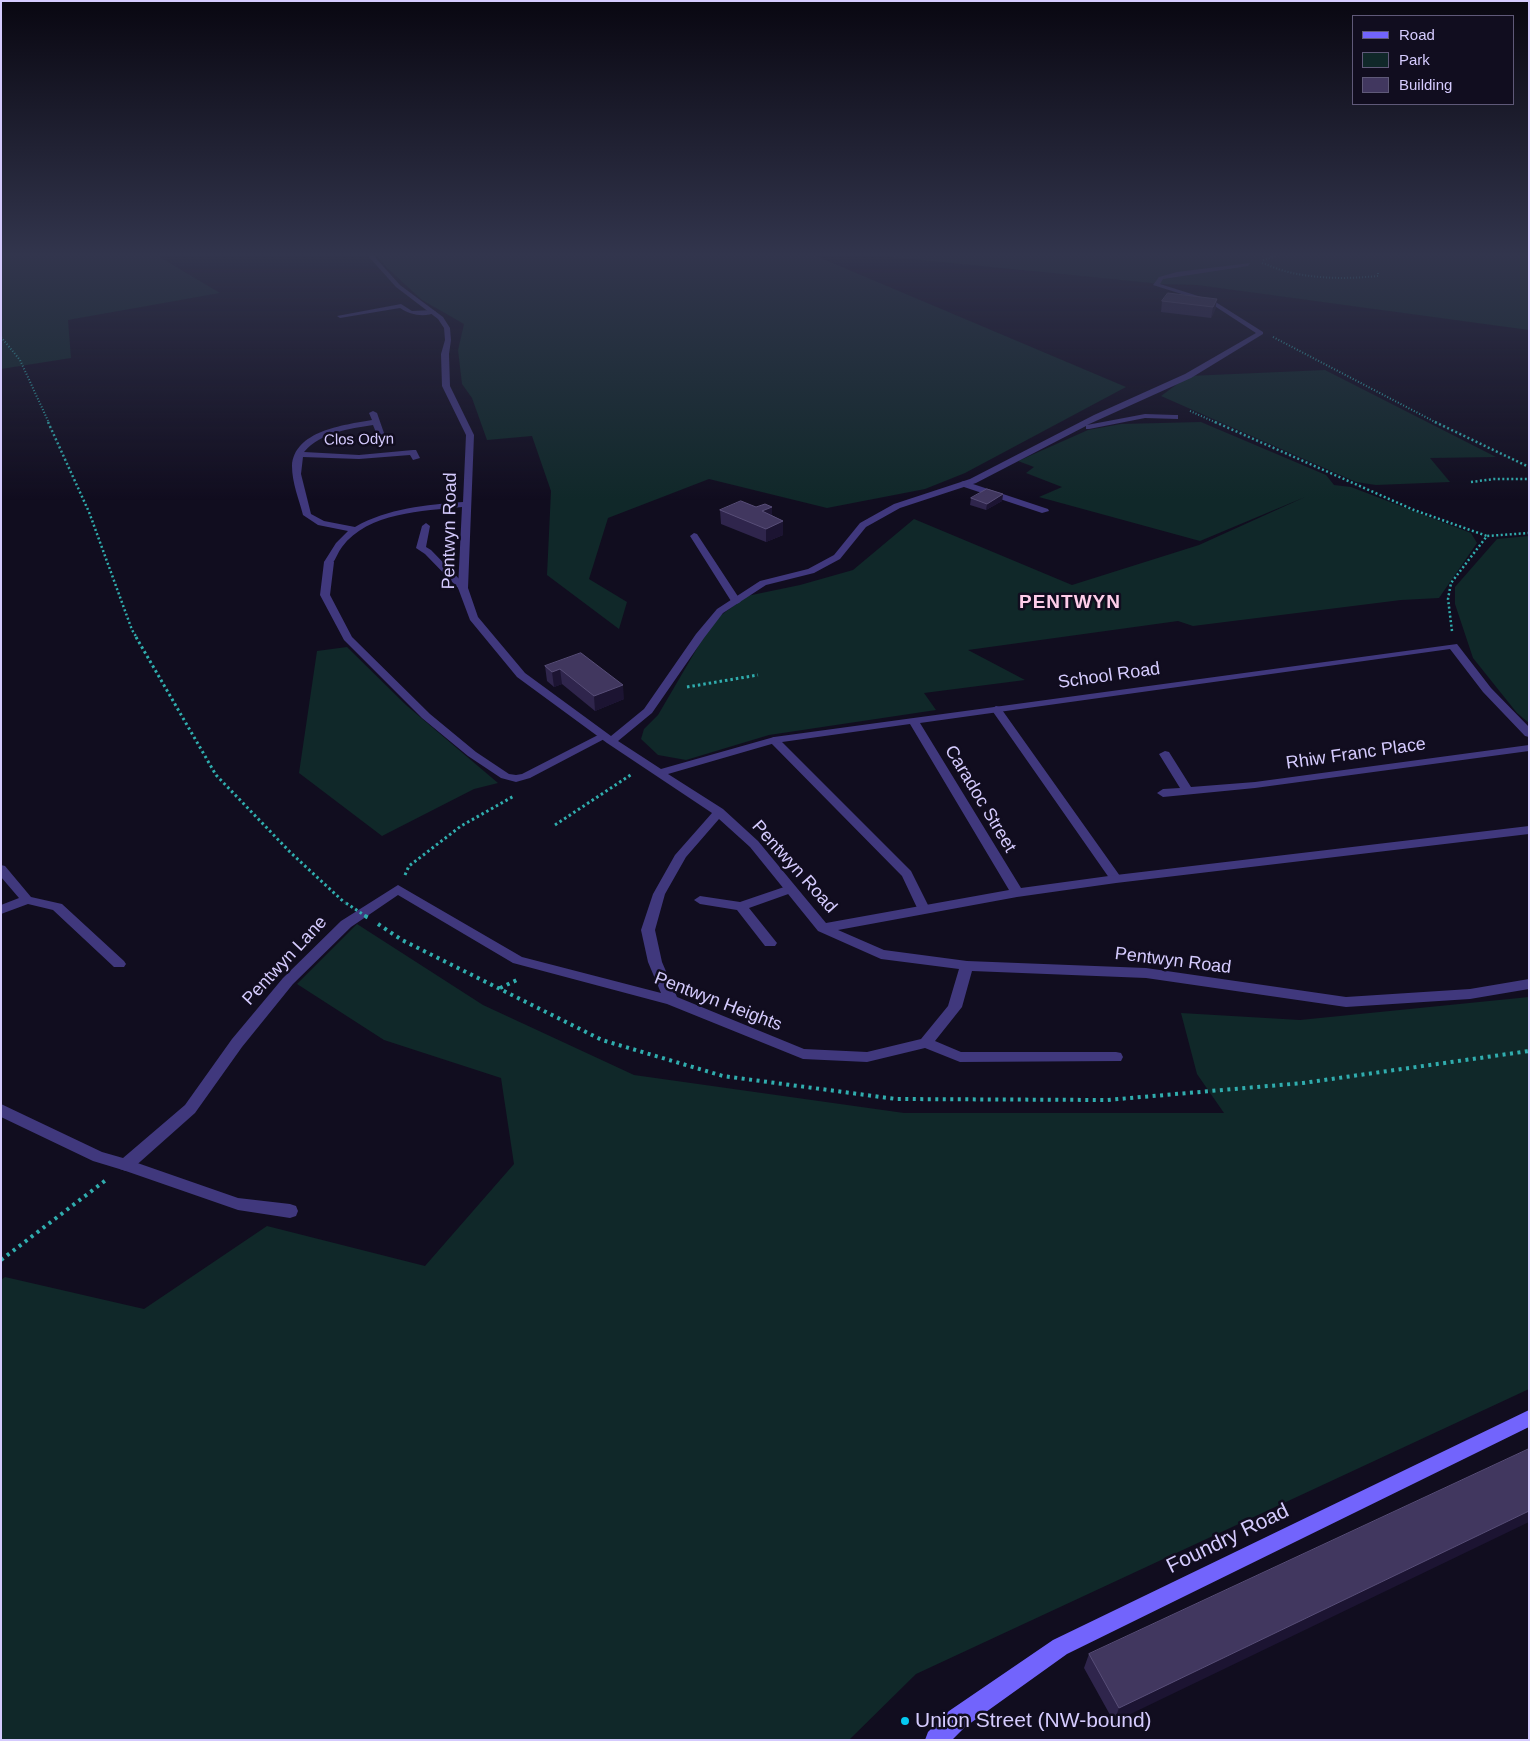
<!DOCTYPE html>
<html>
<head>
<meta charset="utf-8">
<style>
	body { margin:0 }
	#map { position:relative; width:1530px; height:1741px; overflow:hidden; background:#110d1f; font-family:Helvetica,sans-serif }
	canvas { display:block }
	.frame { position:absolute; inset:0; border:2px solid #d5cbfe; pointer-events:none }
	.legend { position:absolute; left:1352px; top:15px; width:162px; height:90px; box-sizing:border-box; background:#110d1f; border:1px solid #5f5978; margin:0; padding:6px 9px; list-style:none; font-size:15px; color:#d5cbfe }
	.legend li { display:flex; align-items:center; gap:10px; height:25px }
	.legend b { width:25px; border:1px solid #5f5978 }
</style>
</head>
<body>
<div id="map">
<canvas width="1530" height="1741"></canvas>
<div class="frame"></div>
<ul class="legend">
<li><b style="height:6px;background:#7264fc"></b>Road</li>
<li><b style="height:14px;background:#102829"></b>Park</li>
<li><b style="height:14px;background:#41375f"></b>Building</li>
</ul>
</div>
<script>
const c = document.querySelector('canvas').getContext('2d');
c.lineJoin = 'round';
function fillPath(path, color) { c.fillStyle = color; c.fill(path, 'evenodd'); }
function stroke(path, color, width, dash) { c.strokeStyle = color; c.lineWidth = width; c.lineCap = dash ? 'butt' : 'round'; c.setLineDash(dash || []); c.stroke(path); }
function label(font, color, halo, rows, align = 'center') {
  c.font = font + ' Helvetica,sans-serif'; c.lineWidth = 5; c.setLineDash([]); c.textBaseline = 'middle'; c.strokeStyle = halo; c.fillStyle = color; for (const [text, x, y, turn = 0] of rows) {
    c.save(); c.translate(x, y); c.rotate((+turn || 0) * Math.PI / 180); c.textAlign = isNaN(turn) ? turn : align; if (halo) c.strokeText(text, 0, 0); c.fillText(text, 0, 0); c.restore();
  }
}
const green = new Path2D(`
	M1,256H158L220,293L68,320L71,358L1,369Z
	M377,256H816L1126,387L965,473L925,489L827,508L709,479L608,518L589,579L627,602L619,629L547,575L551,491L532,436L487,440L472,398L462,384L458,350L464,324L422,300L387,268Z
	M882,256H1529V330L1197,285L1161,284Z
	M1325,370L1496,457L1430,458L1450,482L1376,485L1356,482L1161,396L1188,376Z
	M1201,422L1326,475L1334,485L1351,487L1471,533L1477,543L1439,598L1401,600L1193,626L1178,621L968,650L1025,680L924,693L936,710L769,735L686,760L658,755L641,739L644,729L658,715L713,621L747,596L800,585L853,570L914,519L1072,585L1199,545L1305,497L1200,541L1039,497L1062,487L1026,473L1034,467L1018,461L1088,430L1121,424Z
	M1529,536V723L1517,713L1473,658L1455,604V587L1497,539Z
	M347,647L406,705L498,783L474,789L382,836L299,773L317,651Z
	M357,924L483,1005L634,1075L904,1113H1224L1197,1074L1181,1013L1300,1020L1529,997V1389L916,1674L849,1740H1V1280L5,1277L144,1309L267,1226L425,1266L514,1164L501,1078L384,1040L297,984Z`);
const pathFar3 = new Path2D(`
	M1263,260L1277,256
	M1262,263C1271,266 1279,270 1288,272C1317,279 1348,279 1378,276V273
	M1,337L20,360L49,423
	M1273,337L1437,423
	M1190,411L1217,423`);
const pathFar2 = new Path2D(`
	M48,422L89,512L132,630L137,638
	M1215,422L1414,510L1487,536
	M1435,422L1529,467
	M1471,482L1494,479H1529
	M1452,631L1448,599L1451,583L1487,536L1529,533`);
const pathFar1 = new Path2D(`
	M136,637L216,775L291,853L345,903
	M687,687L758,675
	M555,825L632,774
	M405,875L409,866L461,826L514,796`);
const path = new Path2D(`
	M378,924L402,940L602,1040L723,1076L896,1099L1107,1100L1303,1083L1529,1051
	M500,988L519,979
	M1,1260L106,1180`);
const service = new Path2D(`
	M401,304L412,311L433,310L436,312C425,318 410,315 400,308L340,318L337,316Z
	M964,481L1048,509L1049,511L1042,513L961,486V482Z
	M426,523L430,526L426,547L431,550L466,586V590H460L425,554L416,548L422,526Z
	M694,533L697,534L741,601L739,603L736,604L731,601L690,536Z
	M329,559L334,562L330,595L352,637L430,714L476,752L509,774L516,775L522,774L600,734L604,733L610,736L530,778L516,782L501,778L468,756L422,718L344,640L320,595L324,562Z
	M996,706L1000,707L1120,876L1122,879L1120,882H1112L991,709Z
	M774,737L778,738L911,871L930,909L929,912H919L902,876L770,742L768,740Z
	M790,885L794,886L796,889L794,892L749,908L777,943L775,946H765L737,910L700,904L694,900L700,896L740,902Z
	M126,1159L238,1198L290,1204L296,1206L298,1211L296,1216L290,1218L238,1210L120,1169L118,1165L120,1161Z`);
const minor = new Path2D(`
	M368,256H374L400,285L443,317L450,328L451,340L449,354L450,386L474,435L468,588L478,617L525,673L611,736L644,709L696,634L717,609L760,581L808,569L834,555L860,523L894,504L970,479L1094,415L1185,374L1256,333L1210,303L1153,285L1159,277L1177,272L1250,263L1248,266L1163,279L1160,284L1214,301L1263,332V334L1191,378L1087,425L1145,414L1175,415H1178V419L1145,418L1089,429H1086V426L976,483L900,508L866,527L840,559L814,573L766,585L723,613L704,638L652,713L618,741L661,769L774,737L1457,644L1491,688L1529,727V737L1525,736L1483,692L1450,649L920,723L1021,888L1116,875L1529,826V834L1116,883L1017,897L838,930L884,950L967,961L1146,968L1346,997L1470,989L1529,979V989L1470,999L1346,1007L1146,978L972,971L962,1007L935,1041L961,1052H1116L1121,1053L1123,1057L1121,1061L960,1062L925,1048L867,1062L803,1059L667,1004L513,963L398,895L351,927L293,984L242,1047L195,1113L132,1169L126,1171L93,1161L1,1117V1104L102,1152L123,1158L185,1105L232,1039L283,978L341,921L398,885L522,957L661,993L648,962L641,930L653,894L675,855L712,813L607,743L517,677L470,620L458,588L462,507C423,511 368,512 342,547C338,552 336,559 332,564L329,565L324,562L336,543L348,531L318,525L303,515C299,499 292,483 292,466C294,431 343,425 372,420L369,413L373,411L377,413L384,433L383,435H377L373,425C349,429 321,432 304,452L359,455L413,450H416L420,458L413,460L410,455L359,459L303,457L301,474L311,514L324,521L355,527C388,508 426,505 463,502L466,435L442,386L441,354L445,340L444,328L438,319L396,287ZM910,724L1009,890L826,923L758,841L723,809L668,774L775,743ZM719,819L750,847L818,931L881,959L959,969L948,1006L921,1039L867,1052L804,1049L677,997L662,962L655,930L665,894L686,857Z
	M1529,745V751L1255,788L1163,797L1157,793L1163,789L1180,788L1159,754L1165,751L1169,752L1191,787L1255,782Z
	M1,865L5,866L31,897L62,904L124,961L126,964L124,967H114L53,910L28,904L1,914V905L19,898L1,877Z`);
const secondary = new Path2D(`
	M1529,1410V1427L1067,1654L965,1727L952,1740H925L928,1732L949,1711L1053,1640Z`);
const pathBridgeFar1 = new Path2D(`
	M346,903L367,917`);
const pathBridge = new Path2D(`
	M365,916L369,918`);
const wall = new Path2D(`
	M1217,299L1215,310L1211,318L1161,312L1162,301Z
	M1003,494L1002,501L986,510L970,505L971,498Z
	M756,507L783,521V535L766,542L721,524L720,510Z
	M581,653L624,699L595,711L562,684L554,687L547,681L545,666Z
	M1529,1449L1114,1722L1084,1668L1089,1654Z`);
const shadedWall = new Path2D(`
	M1217,299L1215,310L1211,318L1213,307Z
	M1003,494L1002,501L986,510L987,504Z
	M772,507V520L762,511Z
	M783,521V535L766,542V529Z
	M560,669L562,684L554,687L552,672Z
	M623,685L624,699L595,711L594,696Z
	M1529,1511V1522L1114,1722L1119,1708Z`);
const building = new Path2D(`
	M1168,293L1217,299L1213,307L1162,301Z
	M987,489L1003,494L987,504L971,498Z
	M741,501L756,507L765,504L772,507L762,511L783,521L766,529L720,510Z
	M581,653L623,685L594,696L560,669L552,672L545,666Z
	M1529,1449V1511L1119,1708L1089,1654Z`);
const markers = [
	[905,1721,5,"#05c9f1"]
];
const farStreetnames = [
	["Clos Odyn",359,440,-1]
];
const streetNames = [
	["Pentwyn Road",450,531,-89],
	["School Road",1109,676,-8],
	["Rhiw Franc Place",1356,754,-8],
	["Caradoc Street",980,799,59],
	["Pentwyn Road",794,867,48],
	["Pentwyn Lane",285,961,-47],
	["Pentwyn Road",1173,961,7],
	["Pentwyn Heights",718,1002,21]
];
const farDistrictnames = [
	["PENTWYN",1070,603]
];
const nearStreetnames = [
	["Foundry Road",1228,1539,-26]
];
const nearPoinames = [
	["Union Street (NW-bound)",915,1721]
];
fillPath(green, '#102829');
stroke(pathFar3, '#30adae', 2, [1, 2]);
stroke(pathFar2, '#30adae', 2.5, [2, 2.5]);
stroke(pathFar1, '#30adae', 3, [2.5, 3]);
stroke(path, '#30adae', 4, [3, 4.5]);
fillPath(service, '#40387d');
fillPath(minor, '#40387d');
fillPath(secondary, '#7264fc');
stroke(pathBridgeFar1, '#30adae', 3, [2.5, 3]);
stroke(pathBridge, '#30adae', 4, [3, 4.5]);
fillPath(wall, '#2f254c');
fillPath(shadedWall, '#1c1432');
fillPath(building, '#41375f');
stroke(building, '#584e78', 1);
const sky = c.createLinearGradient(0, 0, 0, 500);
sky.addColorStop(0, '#090711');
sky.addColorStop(0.51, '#32354d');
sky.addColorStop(1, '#32354d00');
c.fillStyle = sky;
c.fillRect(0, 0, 1530, 500);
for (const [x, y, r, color] of markers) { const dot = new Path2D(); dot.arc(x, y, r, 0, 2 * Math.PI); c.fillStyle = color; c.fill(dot); stroke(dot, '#110d1f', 2); }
label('15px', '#d5cbfe', '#110d1f', farStreetnames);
label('18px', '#d5cbfe', '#110d1f', streetNames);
c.letterSpacing = '1px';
label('bold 19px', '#fecde9', '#110d1f', farDistrictnames);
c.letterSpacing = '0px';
label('21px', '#d5cbfe', '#110d1f', nearStreetnames);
label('21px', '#d5cbfe', '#110d1f', nearPoinames, 'left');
</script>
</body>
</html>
